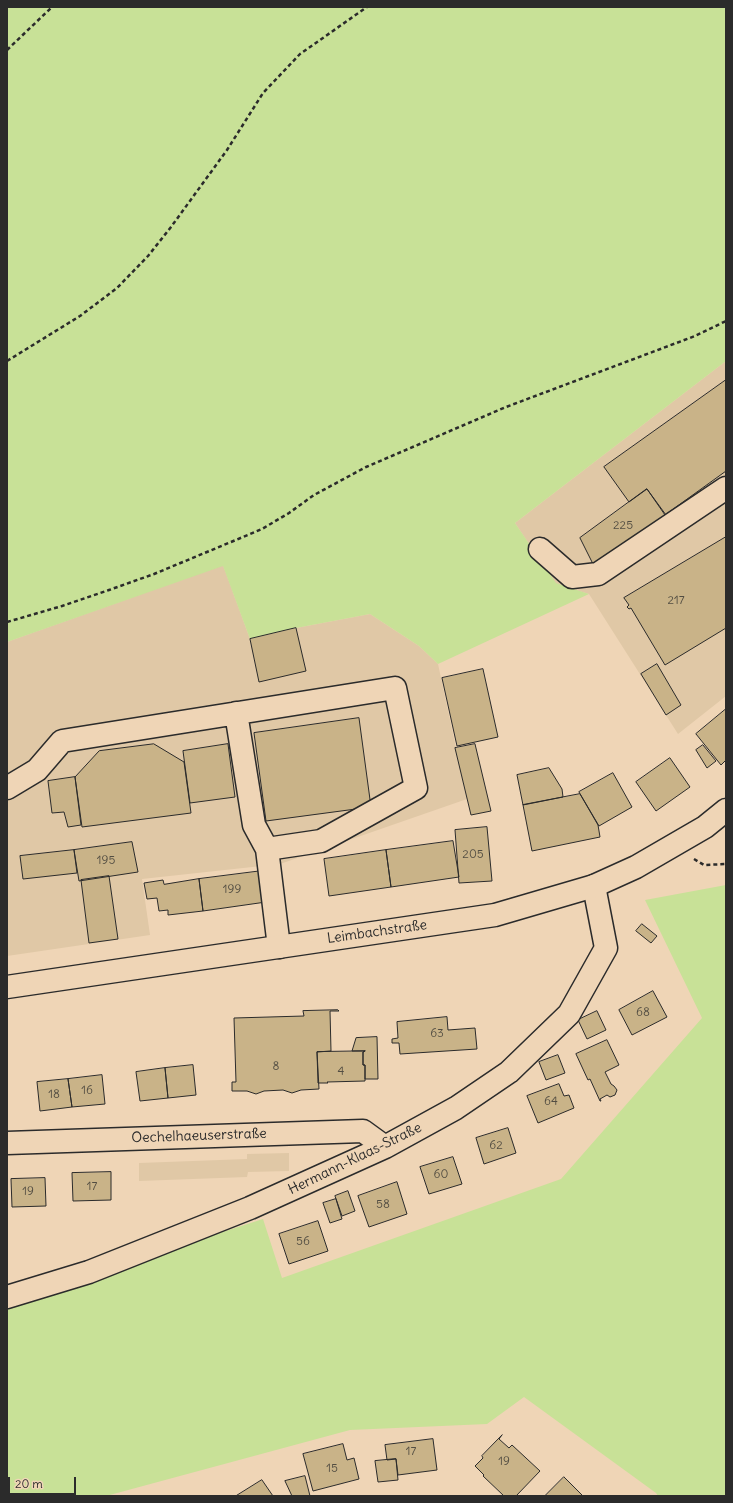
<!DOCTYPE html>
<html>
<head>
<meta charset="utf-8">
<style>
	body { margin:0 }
	#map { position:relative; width:733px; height:1503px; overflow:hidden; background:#efd5b6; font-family:Delius,sans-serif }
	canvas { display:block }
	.frame { position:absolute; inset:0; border:8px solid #2b2b2b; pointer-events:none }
	.scale { position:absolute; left:8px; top:1477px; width:68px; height:18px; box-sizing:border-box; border:2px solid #2b2b2b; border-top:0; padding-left:5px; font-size:12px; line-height:14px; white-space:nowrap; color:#2b2b2b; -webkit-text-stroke:3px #efd5b6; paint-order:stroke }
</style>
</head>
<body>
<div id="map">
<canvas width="733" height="1503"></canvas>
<div class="frame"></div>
<div class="scale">20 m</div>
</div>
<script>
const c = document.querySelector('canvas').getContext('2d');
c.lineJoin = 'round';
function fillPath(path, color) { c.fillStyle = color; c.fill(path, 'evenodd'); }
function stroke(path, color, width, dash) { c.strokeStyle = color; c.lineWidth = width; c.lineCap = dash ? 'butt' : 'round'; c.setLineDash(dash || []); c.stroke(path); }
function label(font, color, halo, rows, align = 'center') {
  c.font = font + ' Delius,sans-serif'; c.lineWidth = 3; c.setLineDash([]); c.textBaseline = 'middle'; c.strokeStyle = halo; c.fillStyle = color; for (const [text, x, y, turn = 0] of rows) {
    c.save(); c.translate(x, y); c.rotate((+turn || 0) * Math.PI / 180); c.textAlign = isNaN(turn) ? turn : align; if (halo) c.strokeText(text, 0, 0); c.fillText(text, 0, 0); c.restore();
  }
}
const built = new Path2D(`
	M726,361V696L678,734L589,594L556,584L515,523Z
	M223,565L250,639L296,628L370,614L419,646L438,664L467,799L280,864L142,879L150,935L7,956V642Z
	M289,1153V1171L248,1172L247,1177L139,1181V1163L247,1159V1154Z`);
const green = new Path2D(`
	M7,7H726V361L515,523L556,583L589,594L438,664L419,646L370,614L296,628L250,639L223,566L7,642Z
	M726,885V1496H658L656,1493L524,1397L487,1424L350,1430L106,1496H7V1301L263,1219L282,1278L561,1179L702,1018L645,900Z`);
const building = new Path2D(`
	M726,380V471L665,515L647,489L629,502L604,467Z
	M647,489L666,515L594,566L580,538Z
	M726,537V628L665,665L631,608L629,609L627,607L629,605L624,598Z
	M296,628L306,671L259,682L250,639Z
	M657,664L681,705L666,715L641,674Z
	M483,669L498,737L457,746L442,678Z
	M726,709V760L721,765L696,734Z
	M359,718L371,807L266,821L254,733Z
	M154,744L184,762L191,813L82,827L75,777L99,751Z
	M228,744L235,797L190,803L183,751Z
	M475,744L491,811L471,815L455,748Z
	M703,745L716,761L707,768L696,750Z
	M670,758L690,787L656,811L636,782Z
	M549,768L562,789L563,797L523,805L517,775Z
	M613,773L632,807L599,826L579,792Z
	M75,777L81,825L68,827L64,812L52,813L48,781Z
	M580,794L598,825L600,837L532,851L523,805Z
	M487,827L492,881L459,883L455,830Z
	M453,841L459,877L391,887L386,850Z
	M132,842L138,872L79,881L74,850Z
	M74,850L77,873L23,879L20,856Z
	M386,850L391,887L329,896L324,859Z
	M262,871L266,902L203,911L199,879Z
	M109,876L118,939L89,943L81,880Z
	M199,879L203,911L168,915V910L159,911L157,898L147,899L144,883L163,880L164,884Z
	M642,924L657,936L651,943L636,931Z
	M653,991L667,1017L632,1035L619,1010Z
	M338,1010L339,1011H330L331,1051L317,1052L319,1089L301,1090L292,1093L283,1090L264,1091L256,1094L247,1091H232V1082H236L234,1018L304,1016L303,1011Z
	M597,1011L606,1030L587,1039L578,1020Z
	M447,1017L448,1030L475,1028L477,1049L400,1054L399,1043H392V1039L398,1038L397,1022Z
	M377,1037L378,1079H365V1065H363V1052L365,1051H352L356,1038Z
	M607,1040L619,1065L605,1072L611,1084L614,1086L617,1090L615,1095L610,1097L607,1095L600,1099L601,1101H600L590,1079L588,1080L576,1054Z
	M365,1051L363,1052V1065H365V1081L327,1082L328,1083H318L317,1052Z
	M558,1055L565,1073L546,1080L539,1062Z
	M193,1065L196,1095L168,1098L165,1068Z
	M165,1068L168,1098L140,1101L136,1072Z
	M102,1075L105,1104L72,1107L68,1079Z
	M68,1079L72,1107L40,1111L37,1082Z
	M559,1084L564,1096L569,1095L574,1108L538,1123L527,1096Z
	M508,1128L516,1153L484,1164L476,1138Z
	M453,1157L462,1184L429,1194L420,1167Z
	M111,1172V1200L73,1201L72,1173Z
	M45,1178L46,1206L12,1207L11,1179Z
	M397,1182L407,1214L369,1227L358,1196Z
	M348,1191L355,1211L342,1216L335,1196Z
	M336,1199L342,1219L330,1223L323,1203Z
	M318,1221L328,1251L289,1264L279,1234Z
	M502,1435L499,1439L509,1448L512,1445L540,1471L516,1496H504L483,1476L484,1475L475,1466L483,1458L482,1456Z
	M433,1439L437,1470L398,1475L396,1459L387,1460L385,1445Z
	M343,1444L347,1460L354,1458L359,1479L313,1491L303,1454Z
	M396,1459L398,1480L378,1482L375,1461Z
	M305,1476L310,1496H292L285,1481Z
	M564,1477L583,1496H545Z
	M262,1480L273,1496H236Z`);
const path = new Path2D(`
	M7,50L52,7
	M7,361L80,316L117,288L148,256L171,227L227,150L263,93L300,54L367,7
	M7,622L62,606L109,590L154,574L231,542L262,529L289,513L314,495L366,467L506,407L695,336L726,321
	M694,859L704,865L726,864`);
const minor = new Path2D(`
	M540,549L572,577L598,574L726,488
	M236,713L254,825L267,849L279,947
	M7,788L37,770L62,741L395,688L416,788L321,841L267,849
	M7,1143L363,1131L385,1147
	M7,1297L89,1272L250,1208L385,1147L456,1108L509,1072L569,1014L606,948L594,886`);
const major = new Path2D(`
	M7,987L495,915L594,886L636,867L705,827L726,810`);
const numberNames = [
	["225",623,526],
	["217",676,601],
	["205",473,855],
	["195",106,861],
	["199",232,890],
	["68",643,1013],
	["63",437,1034],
	["8",276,1067],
	["4",341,1072],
	["16",87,1091],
	["18",54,1095],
	["64",551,1102],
	["62",496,1146],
	["60",441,1175],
	["17",92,1187],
	["19",28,1192],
	["58",383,1205],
	["56",303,1242],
	["17",411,1452],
	["19",504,1462],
	["15",332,1469]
];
const streetNames = [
	["Leimbachstraße",377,932,-8],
	["Oechelhaeuserstraße",199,1136,-2],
	["Hermann-Klaas-Straße",355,1159,-26]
];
fillPath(built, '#e0c8a6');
fillPath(green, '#c8e197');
fillPath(building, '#c9b388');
stroke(building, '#2b2b2b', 1);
stroke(minor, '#2b2b2b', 25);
stroke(major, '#2b2b2b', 25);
stroke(path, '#2b2b2b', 2.5, [4, 3]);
stroke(minor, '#efd5b6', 22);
stroke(major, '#efd5b6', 22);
label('12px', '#524d42', null, numberNames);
label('14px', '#2b2b2b', '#efd5b6', streetNames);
</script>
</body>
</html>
